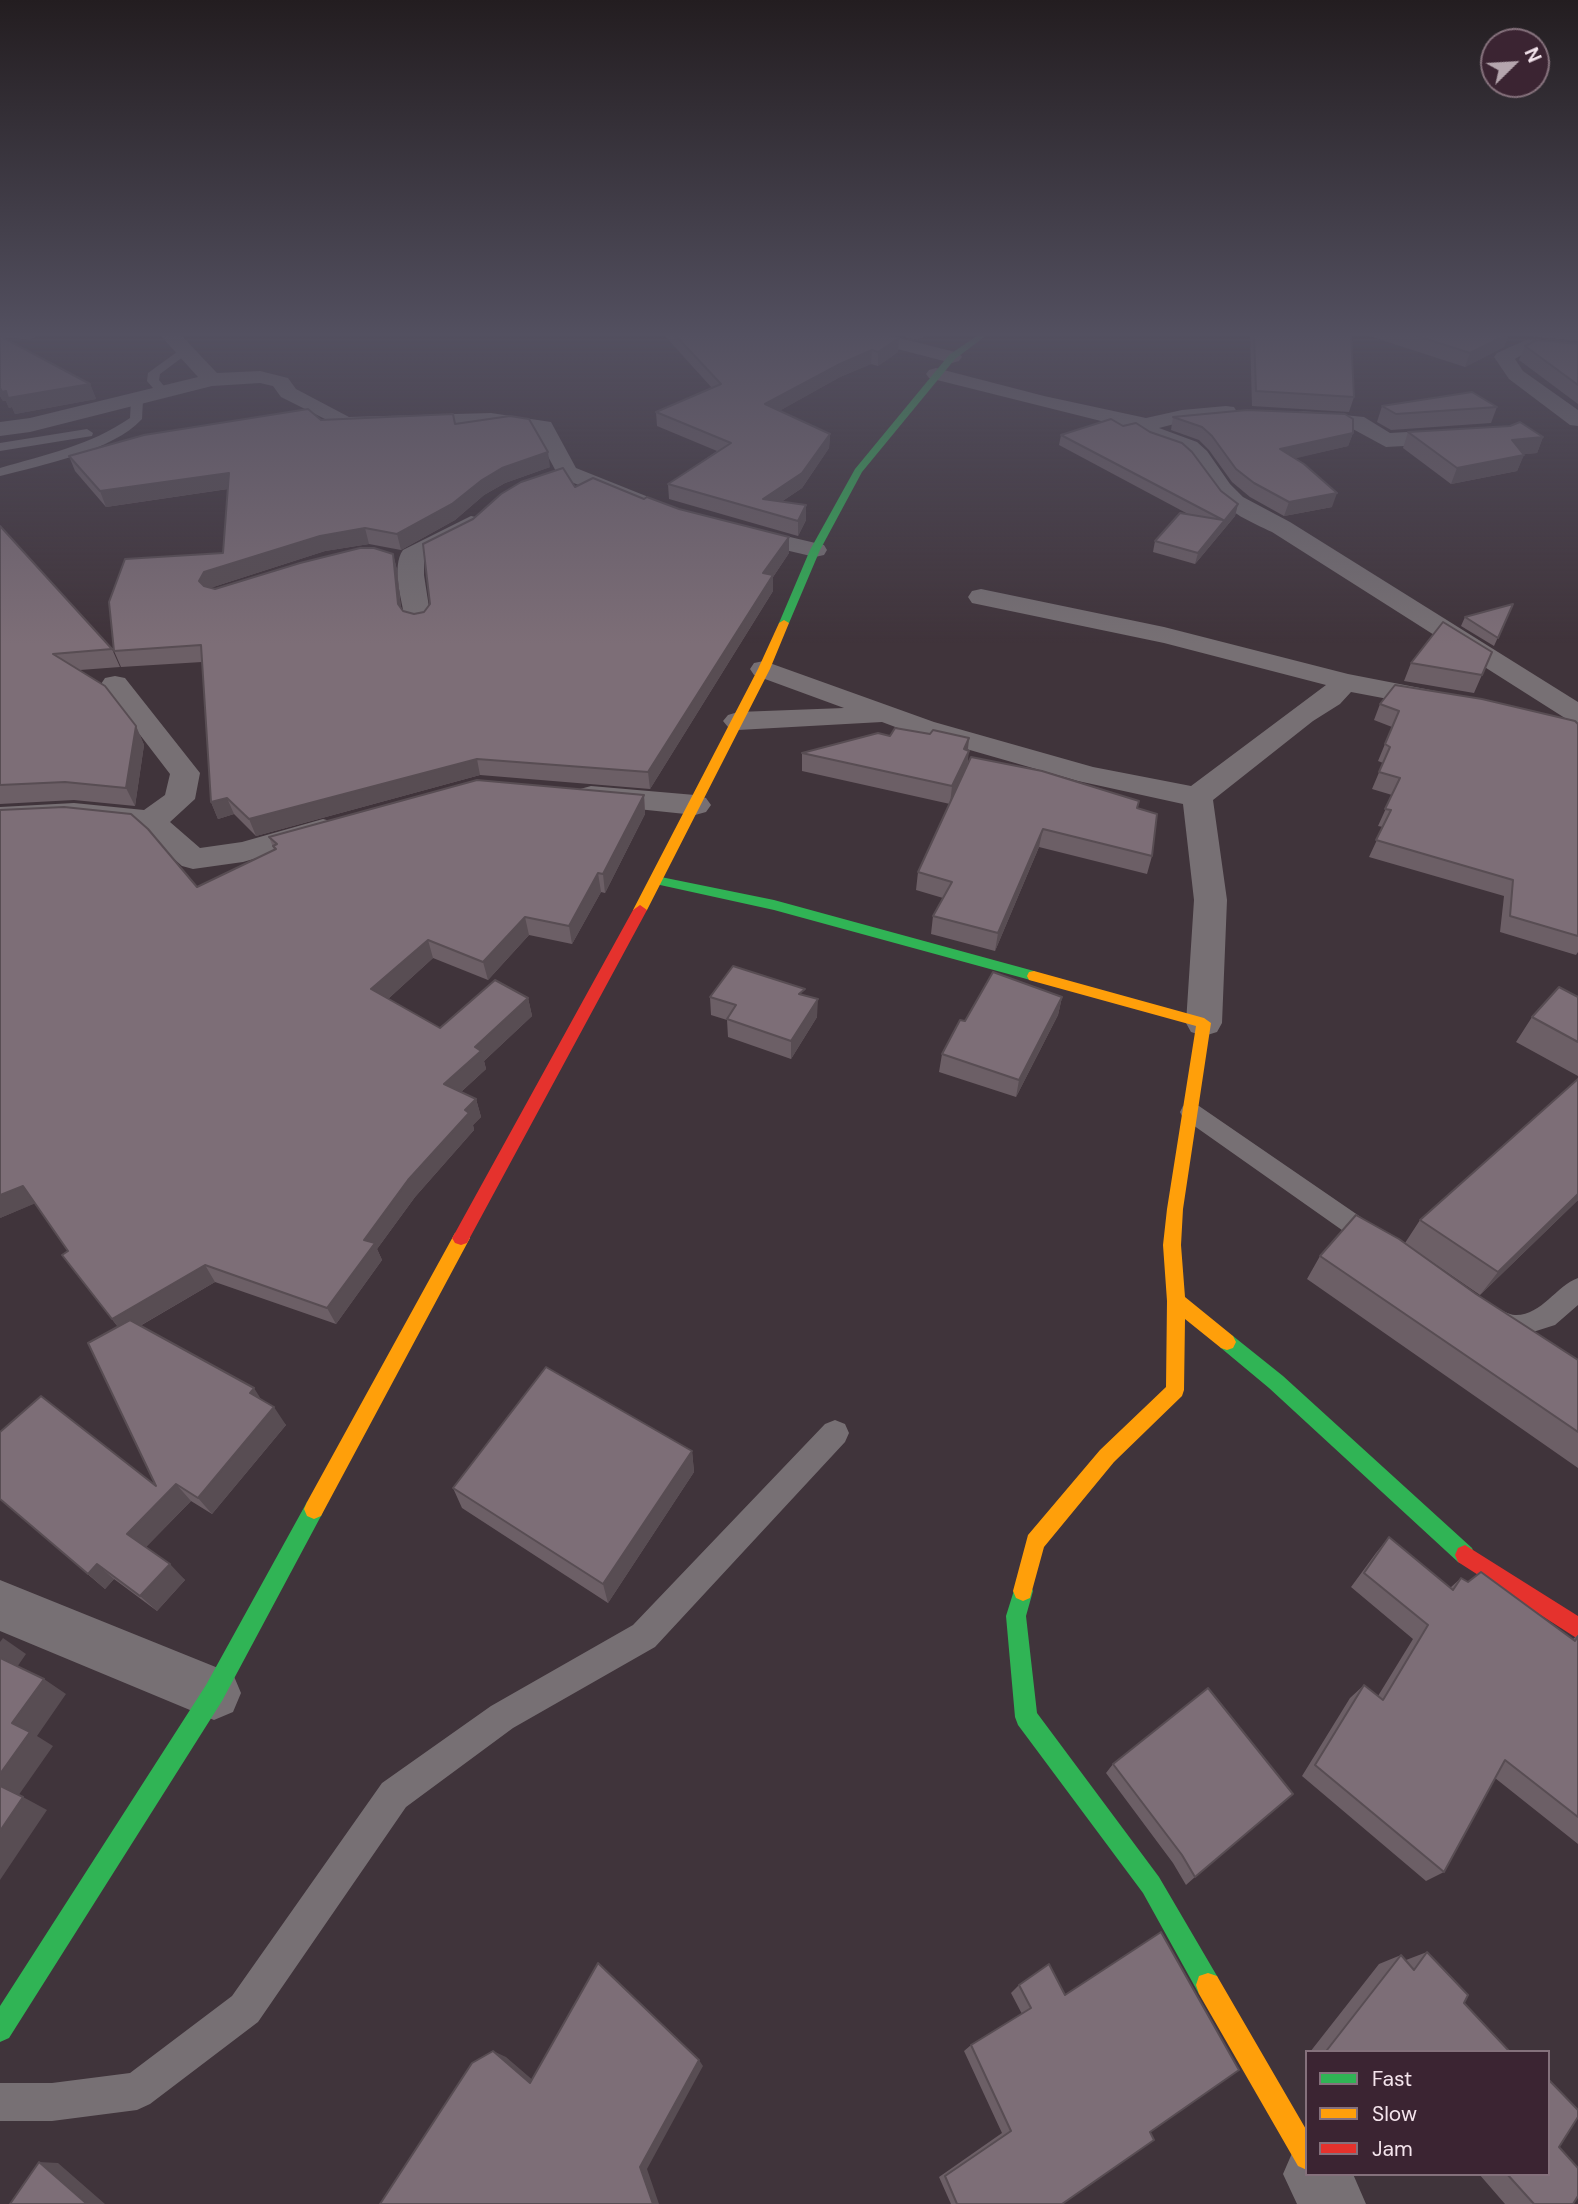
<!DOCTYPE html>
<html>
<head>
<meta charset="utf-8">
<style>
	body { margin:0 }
	#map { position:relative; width:1578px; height:2204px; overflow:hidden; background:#40343b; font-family:"DM Sans",sans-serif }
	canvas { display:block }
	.legend { position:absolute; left:1305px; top:2050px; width:245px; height:126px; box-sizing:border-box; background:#3b2432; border:2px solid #85717c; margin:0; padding:9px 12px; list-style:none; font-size:21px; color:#f4e4ec }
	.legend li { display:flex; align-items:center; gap:14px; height:35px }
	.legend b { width:35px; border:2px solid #85717c }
	.north { position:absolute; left:1480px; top:28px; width:70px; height:70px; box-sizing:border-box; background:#3b2432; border:2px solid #85717c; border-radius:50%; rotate:66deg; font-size:19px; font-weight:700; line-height:28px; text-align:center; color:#f4e4ec }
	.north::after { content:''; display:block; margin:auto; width:24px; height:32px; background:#b5a6ae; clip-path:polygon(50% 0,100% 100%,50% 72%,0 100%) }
</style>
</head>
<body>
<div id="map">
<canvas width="1578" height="2204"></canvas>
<ul class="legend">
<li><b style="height:9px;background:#30b455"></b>Fast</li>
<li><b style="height:9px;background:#ff9f0a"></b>Slow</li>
<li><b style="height:9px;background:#e5322d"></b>Jam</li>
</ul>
<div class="north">N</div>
</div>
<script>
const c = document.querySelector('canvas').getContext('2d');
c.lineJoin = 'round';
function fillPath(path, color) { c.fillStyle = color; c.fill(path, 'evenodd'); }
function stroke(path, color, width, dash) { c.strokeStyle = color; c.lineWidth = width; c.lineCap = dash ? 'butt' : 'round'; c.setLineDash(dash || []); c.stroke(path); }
const lane = new Path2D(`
	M181,349L191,351L160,374L159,380L169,392L167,395H159L147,381L148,373Z
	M137,396L143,400L142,419C113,451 42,465 0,476V468C45,455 91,445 130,418L131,400Z
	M87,429L93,433L92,436L0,451V443Z
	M1191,1103L1199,1106L1384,1233L1387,1240L1384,1247L1375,1250L1366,1247L1183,1118L1180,1112L1183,1106Z
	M1578,1278V1305L1555,1325L1514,1338L1485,1326L1481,1318L1485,1310L1494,1307C1500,1309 1509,1315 1515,1315C1541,1316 1556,1286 1578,1278Z
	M835,1420L845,1424L849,1433L845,1442L655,1647L513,1728L406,1807L258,2022L150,2104L137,2110L52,2121H0V2083H52L130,2073L232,1996L382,1783L491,1706L633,1625L825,1424Z`);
const street = new Path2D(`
	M160,335H181L217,373L260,371L288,378L296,389L349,417L491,413L551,422L576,468L646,496L650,501L646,506H630L559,477L535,432L491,425L345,429L281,397L273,386L260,383L212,386L30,432L0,436V422L30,418L198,377Z
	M855,335H888L959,353L962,357L959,361L952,363L858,339Z
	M1528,339L1535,341L1538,345L1515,359L1523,371L1578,410V426L1570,425L1509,379L1494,357L1497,353Z
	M936,368L1044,396L1146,418L1182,410L1226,406L1234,407L1237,412L1234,417L1182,422L1159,428L1197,442L1207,451L1230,484L1243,497L1290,522L1578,702V723L1568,720L1272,532C1251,522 1229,513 1214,494C1202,480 1197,462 1181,452C1166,442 1143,444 1133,429L929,378L926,374L929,370Z
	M1303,411L1364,417L1390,433L1458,429L1466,431L1469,436L1466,441L1458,443L1386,447L1351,428L1295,422L1292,417L1295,412Z
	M471,516L480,518L483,523L480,528L424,558V575L431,620L427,626L418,628L409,626L405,620C402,600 391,567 403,550Z
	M739,525L824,545L827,550L824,555L815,557L730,537L727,532L730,527Z
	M981,589L1164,627L1348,674L1451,694L1455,700L1451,706L1441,709L1351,692L1340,704L1313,721L1213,800L1227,900L1222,1023L1217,1032L1204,1036L1191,1032L1186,1023L1194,900L1183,804L1078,781L914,734L882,722L738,730L728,727L723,721L728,715L738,712L844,708L754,675L750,669L754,663L764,661L934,722L1093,767L1191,786L1326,685L1164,643L972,603L968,597L972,591Z
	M115,676L125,678L200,773L195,799L170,822L200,848L242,842L323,819L334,822L339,829L334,836L243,862L193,869L182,866L141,830L74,823L0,827V807L74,803L144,810L165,795L170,774L101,684L105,678Z
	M591,786L695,795L706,798L711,805L706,812L695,815L580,803L576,796L580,789Z
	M0,1580L233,1674L241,1693L233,1712L214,1720L0,1631Z
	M1307,2145V2174H1353L1366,2204H1297L1283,2174L1293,2151Z`);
const fast = new Path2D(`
	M978,335H987L955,359L862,472L820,550L789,623L780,625L779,623L810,550L855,469L949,355Z
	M656,876L774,900L1034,971L1041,976L1034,981L774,910L651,883L649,880L651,877Z
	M1227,1334L1233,1336L1283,1376L1472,1548L1475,1555L1472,1562L1465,1565L1458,1562L1269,1388L1221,1348L1218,1342L1221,1336Z
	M314,1499L321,1502L324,1509L321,1516L222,1701L9,2038L0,2042V2006L206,1685L307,1502Z
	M1023,1581L1030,1584L1033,1591L1026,1616L1037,1713L1159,1877L1217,1976L1220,1985L1217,1994L1208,1997L1199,1994L1143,1893L1018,1725L1015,1717L1006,1616L1016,1584Z`);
const slow = new Path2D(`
	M784,620L789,623L770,669L647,910L640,915L635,913L633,910L758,669L779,623Z
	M1034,971L1204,1018L1211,1023L1183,1209L1181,1245L1185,1297L1233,1336L1236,1342L1233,1348L1227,1350L1221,1348L1185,1319L1184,1390L1182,1396L1114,1462L1044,1547L1030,1598L1023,1601L1016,1598L1013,1591L1028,1535L1100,1450L1166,1387L1167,1301L1163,1245L1167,1209L1196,1026L1029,980L1027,976L1029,972Z
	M461,1231L467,1233L470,1238L321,1516L314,1519L307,1516L304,1509L307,1502L455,1233Z
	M1208,1973L1217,1976L1307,2131V2170L1298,2166L1199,1994L1196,1985L1199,1976Z`);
const jam = new Path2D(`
	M640,905L647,910L467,1243L461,1245L455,1243L452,1238L455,1233L633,910Z
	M1465,1545L1578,1616V1639L1458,1562L1455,1555L1458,1548Z`);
const wall = new Path2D(`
	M0,335H37L30,340L2,337L90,384L96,399L15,414L12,407L9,408L6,401H3L0,396Z
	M664,335H886L898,352L878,366L871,364L840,377L779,411L830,434L829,448L802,488L781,502L806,520L798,536L669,499L668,484L717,451L657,426L656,412L712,388Z
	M898,335H927L917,340Z
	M1250,335H1351L1354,397L1349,412L1252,406Z
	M1366,335H1509L1504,347L1465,367Z
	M1519,335H1578V341Z
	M1578,344V404L1519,360L1525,346Z
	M1382,406L1497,407L1491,423L1391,430L1377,422Z
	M1173,417L1353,433L1348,446L1295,458L1332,507L1284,516L1250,497L1232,482L1209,450L1199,440L1171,430Z
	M321,420L455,424L550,467L505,483L484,495L455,520L401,550L369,544L325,551L210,588L215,589L393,554L397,570L401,608L403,611L414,614L424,612L575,487L644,499L789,553L773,577V591L650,789L480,775L256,836L234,814L218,819L211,802L202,662L121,667L114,651L223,553L228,489L106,507L75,471L69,456Z
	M1408,432L1543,437L1537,453L1524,454L1517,471L1451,484L1403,448Z
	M1061,435L1221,491L1238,504L1235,516L1195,564L1153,552L1155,541L1188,514L1059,445Z
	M0,526L112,649L120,667L80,670L136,726L144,745L135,806L74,800L0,804Z
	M1513,604L1494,646L1461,626L1465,617Z
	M1492,652L1474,693L1404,681L1411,663Z
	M1380,704L1578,724V952L1576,955L1500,932L1504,896L1369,857L1383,827L1378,826L1392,795L1372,789L1383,763L1378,761L1392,727L1374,720Z
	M930,734L969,738L968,750V764L1137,808L1152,856L1147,874L1039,847L995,951L931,934L933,916L943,898L916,890L918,872L950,804L802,771V753L890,736Z
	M644,795L645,814L605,893L601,892L572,944L529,935L488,980L433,958L388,999L440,1028L528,998L532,1016L484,1061L486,1069L461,1092L476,1099L481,1117L473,1125L474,1130L415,1197L377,1249L382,1260L336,1324L215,1282L140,1326L262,1400L286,1425L212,1514L191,1501L146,1547L185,1580L157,1611L114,1579L105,1589L0,1499L156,1486L118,1327L62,1255L68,1251L35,1203L0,1218L197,887L274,850L269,837Z
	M805,996L817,1017L791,1059L728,1037L727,1020L711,1015L710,997Z
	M1062,997L1058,1015L1016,1097L939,1072L942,1054L965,1021Z
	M1578,997V1076L1516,1042L1532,1017Z
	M1578,1079V1200L1480,1295L1410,1247L1476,1294L1578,1360V1468L1307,1279L1320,1256L1405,1243L1420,1220Z
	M692,1451L694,1472L608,1603L462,1508L453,1488Z
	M1389,1537L1450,1588L1461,1578L1573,1639L1578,1635V1844L1495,1778L1444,1872L1426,1881L1302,1776L1350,1698L1364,1685L1378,1696L1413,1639L1351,1587L1376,1553Z
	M1208,1688L1195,1877L1186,1885L1173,1863L1106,1773L1113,1764Z
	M1427,1952L1464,2003L1510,2052H1310L1379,1964L1401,1955L1406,1960Z
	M1019,1985L1065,1995L1150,2132L1062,2204H951L939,2177L1002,2133L964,2051L971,2045L1022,2014L1011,1993Z
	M1559,2147L1573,2204H1505L1479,2174H1548Z`);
const shadedWall = new Path2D(`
	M28,335H37L30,340Z
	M918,335H927L917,340Z
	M1506,335H1509L1504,347L1465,367L1470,353Z
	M899,338L898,352L878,366V352Z
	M872,350L871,364L840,377L765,419V404L840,364Z
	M90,384L96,399L15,414L12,407L9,408L2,392Z
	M0,388L6,401H3L0,396Z
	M1353,433L1348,446L1276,463L1280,449Z
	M830,434L829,448L802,488L766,512L763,499Z
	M1543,437L1537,453L1505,456L1512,440Z
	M548,452L550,467L505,483L484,495L455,520L401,550L397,534L502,468Z
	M1524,455L1517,471L1451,484L1457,468Z
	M229,473L234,488L106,507L100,491Z
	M1337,493L1332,507L1284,516L1289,502Z
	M1238,504L1235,516L1195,564L1198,553Z
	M806,505V520L798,536V521Z
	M365,528L369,544L325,551L210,588L205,597L199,581L204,572L320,536Z
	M789,537V553L773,577V591L650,789L648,772L763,573Z
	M393,554L397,570L402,620L398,604Z
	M136,726L144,745L135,806L126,788Z
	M969,738L967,756L969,751L967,768L950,804L952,786L964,749Z
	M477,759L480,775L256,836L249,819Z
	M644,795L645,814L605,893L603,874Z
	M227,798L234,814L218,819L211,802Z
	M1043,829L1039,847L995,951L998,933Z
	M598,873L601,892L572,944L569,926Z
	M525,917L529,935L488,980L483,962Z
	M428,940L433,958L378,1008L371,989Z
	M1062,997L1058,1015L1016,1097L1019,1080Z
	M528,998L532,1016L484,1061L486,1069L450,1102L444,1084L475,1047Z
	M818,999L817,1017L791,1059V1041Z
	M476,1099L481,1117L473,1125L474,1130L415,1197L377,1249L382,1260L336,1324L327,1308L364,1240L408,1180L465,1110Z
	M23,1186L36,1203L0,1218V1195Z
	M1578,1194V1200L1480,1295L1498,1272Z
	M205,1265L215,1282L124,1335L112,1319Z
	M254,1388L266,1407L250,1393Z
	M274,1407L286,1425L212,1514L198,1498Z
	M692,1451L694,1472L608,1603L603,1584Z
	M176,1484L191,1501L143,1550L127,1534Z
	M97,1564L114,1579L105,1589L88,1574Z
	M170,1564L185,1580L157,1611L140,1596Z
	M3,1638L26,1654L15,1670L0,1660V1642Z
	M44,1679L66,1694L37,1736L53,1746L18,1796L0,1786V1774L12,1723Z
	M23,1797L47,1810L0,1880V1831Z
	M493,2051L506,2057L542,2088L530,2083Z
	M699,2060L703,2066L647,2169L659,2204H653L640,2167Z
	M39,2162L58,2163L105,2204H87Z`);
const building = new Path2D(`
	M675,335H886L899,338L878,352L872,350L840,364L765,404L830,434L802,473L763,499L806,505L798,521L668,484L731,443L656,412L721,384Z
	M1254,335H1351L1354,397L1256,391Z
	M1414,335H1506L1470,353Z
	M0,336L90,384L8,398L6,391L2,392L0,388Z
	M1537,340L1578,344V385L1525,346Z
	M1472,392L1497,407L1396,414L1382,406Z
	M308,409L321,420L453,414L455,424L510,416L529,419L548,452L502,468L482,480L452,504L397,534L365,528L320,536L204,572L199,581L204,586L215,589L300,563L360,548H374L393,554L398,604L403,611L414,614L424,612L430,604L423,544L473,519L501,494L521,482L563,468L575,487L593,478L644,499L647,497L679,509L789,537L763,573L773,575L648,772L477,759L249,819L227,798L211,802L201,645L114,651L109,602L125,559L223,553L229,473L100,491L69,456L144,435Z
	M1247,410L1345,414L1353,419V433L1280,449L1304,464L1337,493L1289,502L1254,483L1236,469L1212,436L1202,427L1173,417Z
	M1111,419L1123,426L1136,423L1150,432L1182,443L1192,452L1221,491L1238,504L1198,553L1155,541L1180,513L1223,520L1061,435Z
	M1520,422L1543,437L1512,440L1524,455L1457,468L1408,432L1510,426Z
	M0,526L112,649L53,654L105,686L136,726L126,788L65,782L0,785Z
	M1513,604L1498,638L1465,617Z
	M1443,622L1492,652L1482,675L1411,663Z
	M1395,685L1482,699L1575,721L1578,724V936L1510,916L1513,880L1376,840L1391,810L1385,809L1400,778L1379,772L1390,747L1385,744L1399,711L1380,704Z
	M895,728L930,734L933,730L969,738L964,749L969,751L952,786L802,753L878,733L890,736Z
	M971,757L1042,771L1139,801L1137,808L1157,814L1152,856L1043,829L998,933L933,916L952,882L918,872Z
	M477,780L644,795L603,874L598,873L569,926L525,917L483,962L428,940L371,989L440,1028L495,980L528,998L475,1047L481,1051L444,1084L476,1099L465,1110L469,1113L408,1180L364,1240L375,1243L327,1308L205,1265L112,1319L62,1255L68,1251L23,1186L0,1195V810L64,807L131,814L148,829L197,887L276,849L273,846L277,844L269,837Z
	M733,966L805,989L799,994L818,999L791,1041L727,1019L736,1005L710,997Z
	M993,972L1062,997L1019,1080L942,1054L960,1020L965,1021Z
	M1559,987L1578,997V1042L1532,1017Z
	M1578,1079V1194L1498,1272L1420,1220Z
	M1356,1215L1399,1239L1476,1294L1578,1360V1432L1320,1256Z
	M130,1320L254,1388L250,1393L274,1407L198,1498L176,1484L127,1534L170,1564L140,1596L97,1564L88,1574L0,1499V1432L41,1396L156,1486L88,1343Z
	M546,1367L692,1451L603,1584L453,1488Z
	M1389,1537L1453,1590L1461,1578L1468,1582L1481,1572L1575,1641L1578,1636V1817L1505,1760L1444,1872L1315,1765L1364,1685L1383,1700L1428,1625L1364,1573Z
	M0,1658L44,1679L12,1723L30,1732L0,1774Z
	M1208,1688L1293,1794L1195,1877L1182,1855L1113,1764Z
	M0,1786L23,1797L0,1831Z
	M1161,1932L1239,2070L1150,2132L1154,2140L1062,2204H957L945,2176L1011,2131L971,2045L1031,2008L1019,1985L1049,1964L1065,1995Z
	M1427,1952L1468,1995L1464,2003L1510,2052H1329L1327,2050L1401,1955L1414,1970Z
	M598,1963L699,2060L640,2167L653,2204H380L472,2063L493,2051L530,2083Z
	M1548,2079L1578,2110V2117L1559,2147L1578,2168V2196L1573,2204H1534L1507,2174H1548Z
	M39,2162L87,2204H10Z`);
fillPath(lane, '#777074');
fillPath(street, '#777074');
fillPath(fast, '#30b455');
fillPath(slow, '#ff9f0a');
fillPath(jam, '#e5322d');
fillPath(wall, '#6c5f66');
fillPath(shadedWall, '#584d53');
fillPath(building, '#7d6e77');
stroke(building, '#584d53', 2);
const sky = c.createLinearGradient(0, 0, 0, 644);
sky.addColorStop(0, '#231d20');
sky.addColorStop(0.52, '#535060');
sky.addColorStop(1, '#53506000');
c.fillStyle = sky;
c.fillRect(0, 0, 1578, 644);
</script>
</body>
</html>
